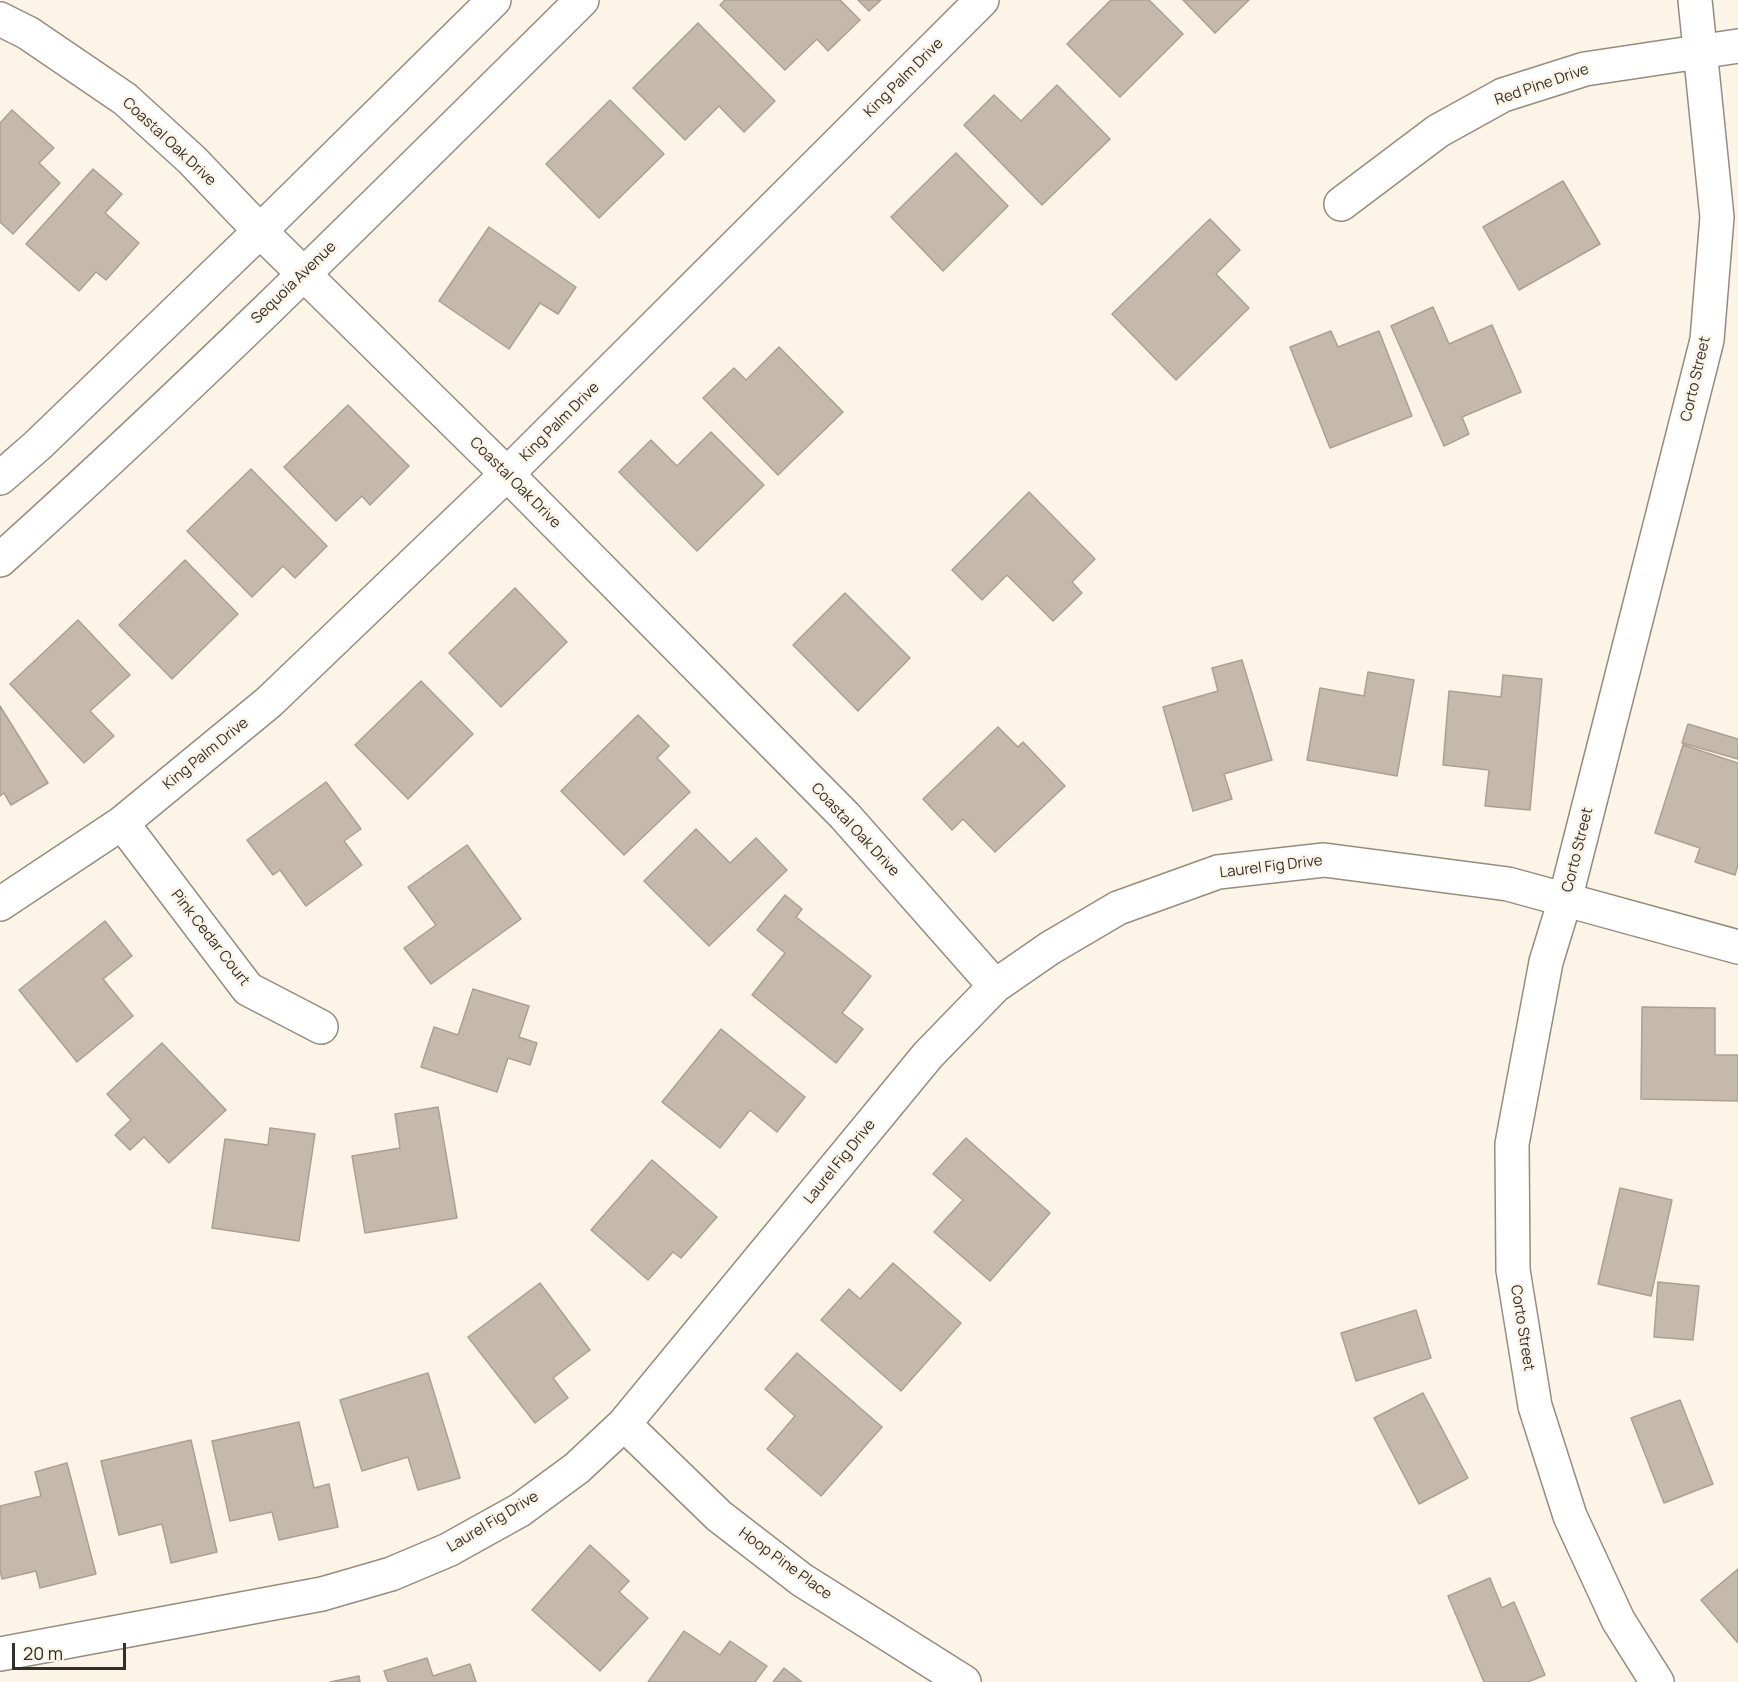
<!DOCTYPE html>
<html>
<head>
<meta charset="utf-8">
<style>
	body { margin:0 }
	#map { position:relative; width:1738px; height:1682px; overflow:hidden; background:#fdf4e8; font-family:Manrope,sans-serif }
	canvas { display:block }
	.scale { position:absolute; left:12px; top:1643px; width:114px; height:27px; box-sizing:border-box; border:3px solid #322e28; border-top:0; padding-left:8px; font-size:18px; line-height:21px; white-space:nowrap; color:#322e28; -webkit-text-stroke:4px #fdf4e8; paint-order:stroke }
</style>
</head>
<body>
<div id="map">
<canvas width="1738" height="1682"></canvas>
<div class="scale">20 m</div>
</div>
<script>
const c = document.querySelector('canvas').getContext('2d');
c.lineJoin = 'round';
function fillPath(path, color) { c.fillStyle = color; c.fill(path, 'evenodd'); }
function stroke(path, color, width, dash) { c.strokeStyle = color; c.lineWidth = width; c.lineCap = dash ? 'butt' : 'round'; c.setLineDash(dash || []); c.stroke(path); }
function label(font, color, halo, rows, align = 'center') {
  c.font = font + ' Manrope,sans-serif'; c.lineWidth = 5; c.setLineDash([]); c.textBaseline = 'middle'; c.strokeStyle = halo; c.fillStyle = color; for (const [text, x, y, turn = 0] of rows) {
    c.save(); c.translate(x, y); c.rotate((+turn || 0) * Math.PI / 180); c.textAlign = isNaN(turn) ? turn : align; if (halo) c.strokeText(text, 0, 0); c.fillText(text, 0, 0); c.restore();
  }
}
const building = new Path2D(`
	M725,0H840L860,20L828,51L817,39L785,70L720,5Z
	M858,0H881L869,11Z
	M1111,0H1149L1183,34L1120,97L1067,44Z
	M1183,0H1249L1215,33Z
	M698,23L775,101L744,132L719,106L685,140L633,88Z
	M1057,85L1110,139L1042,205L964,125L994,95L1021,121Z
	M610,100L664,154L599,218L546,164Z
	M12,110L54,148L39,163L60,183L13,234L0,222V123Z
	M956,153L1008,206L943,271L891,217Z
	M93,169L122,194L105,213L139,243L106,280L96,272L79,291L26,244Z
	M1563,181L1600,244L1519,290L1483,227Z
	M1210,219L1240,250L1216,274L1249,308L1176,380L1112,314Z
	M489,227L576,287L558,314L540,303L509,349L439,301Z
	M1433,307L1449,344L1492,325L1521,392L1462,417L1469,434L1444,446L1391,326Z
	M1331,331L1338,347L1379,331L1412,416L1330,448L1290,347Z
	M779,347L843,412L778,475L703,398L734,368L746,380Z
	M348,405L409,466L370,505L362,496L336,521L284,467Z
	M711,432L764,485L697,551L619,472L651,440L677,466Z
	M251,469L327,546L295,578L283,566L252,597L187,531Z
	M1029,492L1095,559L1072,582L1082,593L1053,621L1007,575L982,600L952,570Z
	M185,560L238,614L172,679L119,625Z
	M515,588L567,642L501,707L449,653Z
	M845,593L910,658L858,711L793,645Z
	M78,620L130,675L90,711L114,736L84,763L10,684Z
	M1242,660L1272,760L1224,774L1232,799L1193,811L1163,707L1218,691L1212,668Z
	M1368,672L1414,680L1397,776L1307,760L1320,688L1364,696Z
	M1503,675L1542,679L1530,810L1485,806L1489,770L1443,765L1449,691L1501,697Z
	M421,681L473,734L408,799L355,745Z
	M0,706L48,783L11,805L4,793L0,796Z
	M638,715L669,746L657,758L690,792L624,855L561,791Z
	M1688,724L1738,739V759L1682,743Z
	M998,727L1018,747L1023,742L1065,786L995,852L963,819L952,830L923,799Z
	M1683,745L1738,763V865L1735,875L1695,862L1700,848L1655,833Z
	M326,782L361,829L344,841L362,865L306,906L280,870L273,875L247,840Z
	M696,829L730,863L756,838L787,870L709,946L644,881Z
	M467,845L521,919L431,984L404,948L436,925L408,887Z
	M785,895L802,909L796,917L871,976L842,1013L863,1029L836,1063L752,995L785,953L757,930Z
	M105,921L132,956L103,979L133,1016L77,1062L19,990Z
	M473,989L529,1006L519,1037L537,1043L530,1065L508,1058L497,1092L421,1067L434,1027L458,1035Z
	M1642,1007L1715,1008V1055H1738V1101L1641,1099Z
	M721,1029L805,1097L777,1132L750,1110L720,1148L662,1102Z
	M162,1043L226,1110L169,1163L144,1137L130,1150L115,1135L131,1120L107,1094Z
	M438,1107L457,1218L365,1233L352,1156L400,1148L395,1114Z
	M270,1128L315,1134L299,1241L212,1228L225,1139L268,1145Z
	M966,1138L1050,1213L990,1281L934,1232L963,1200L933,1174Z
	M652,1160L717,1217L681,1258L673,1252L648,1280L591,1230Z
	M1620,1188L1672,1200L1651,1296L1598,1284Z
	M893,1263L961,1323L901,1391L821,1320L849,1289L860,1299Z
	M1658,1282L1699,1286L1693,1340L1654,1337Z
	M540,1283L590,1350L553,1378L568,1398L535,1423L468,1337Z
	M1416,1310L1431,1358L1356,1381L1341,1333Z
	M797,1353L882,1427L821,1496L767,1449L795,1416L765,1389Z
	M428,1373L460,1478L418,1490L408,1457L362,1471L340,1400Z
	M1423,1393L1468,1478L1419,1504L1374,1418Z
	M1680,1400L1713,1484L1664,1503L1631,1418Z
	M299,1422L314,1488L329,1484L338,1527L279,1540L272,1512L230,1521L212,1441Z
	M191,1440L217,1552L171,1563L162,1524L119,1535L101,1461Z
	M67,1463L96,1574L40,1588L36,1571L2,1579L0,1570V1506L41,1496L35,1472Z
	M590,1545L629,1581L619,1592L648,1618L600,1671L532,1610Z
	M1738,1569V1643L1701,1600Z
	M1490,1578L1502,1608L1514,1602L1545,1675L1528,1682H1484L1448,1596Z
	M684,1631L720,1655L730,1641L767,1666L755,1682H648Z
	M427,1658L433,1676L470,1664L476,1682H388L384,1671Z
	M784,1668L802,1682H773Z
	M359,1676L360,1682H330Z`);
const minor = new Path2D(`
	M0,19L28,33L125,99L192,160L260,231L507,474L845,816L995,986
	M1341,204L1438,131L1503,95L1585,69L1738,46
	M122,823L248,989L321,1027
	M0,904L122,823L269,702L507,474L982,0
	M624,1424L719,1516L802,1580L964,1682
	M0,1654L322,1594L391,1574L448,1550L520,1510L577,1468L624,1424L928,1055L995,986L1050,948L1118,908L1218,872L1324,860L1508,884L1738,947
	M1657,1682L1618,1620L1570,1516L1535,1406L1513,1270L1512,1144L1546,962L1565,900L1707,340L1717,217L1695,0`);
const major = new Path2D(`
	M0,478L38,445L260,231L494,0
	M0,560C200,380 391,189 582,0`);
const streetNames = [
	["King Palm Drive",904,78,-45],
	["Red Pine Drive",1542,85,-19],
	["Coastal Oak Drive",169,142,43],
	["Sequoia Avenue",294,283,-44],
	["Corto Street",1696,379,-77],
	["King Palm Drive",560,422,-45],
	["Coastal Oak Drive",515,483,45],
	["King Palm Drive",206,754,-39],
	["Coastal Oak Drive",855,830,47],
	["Corto Street",1578,850,-76],
	["Laurel Fig Drive",1271,867,-7],
	["Pink Cedar Court",210,938,52],
	["Laurel Fig Drive",840,1162,-51],
	["Corto Street",1522,1328,81],
	["Laurel Fig Drive",493,1522,-31],
	["Hoop Pine Place",785,1564,36]
];
fillPath(building, '#c4b9ab');
stroke(building, '#aba092', 1.5);
stroke(minor, '#968c7e', 36);
stroke(major, '#968c7e', 36);
stroke(minor, '#fff', 33);
stroke(major, '#fff', 33);
label('15px', '#322e28', '#fdf4e8', streetNames);
</script>
</body>
</html>
